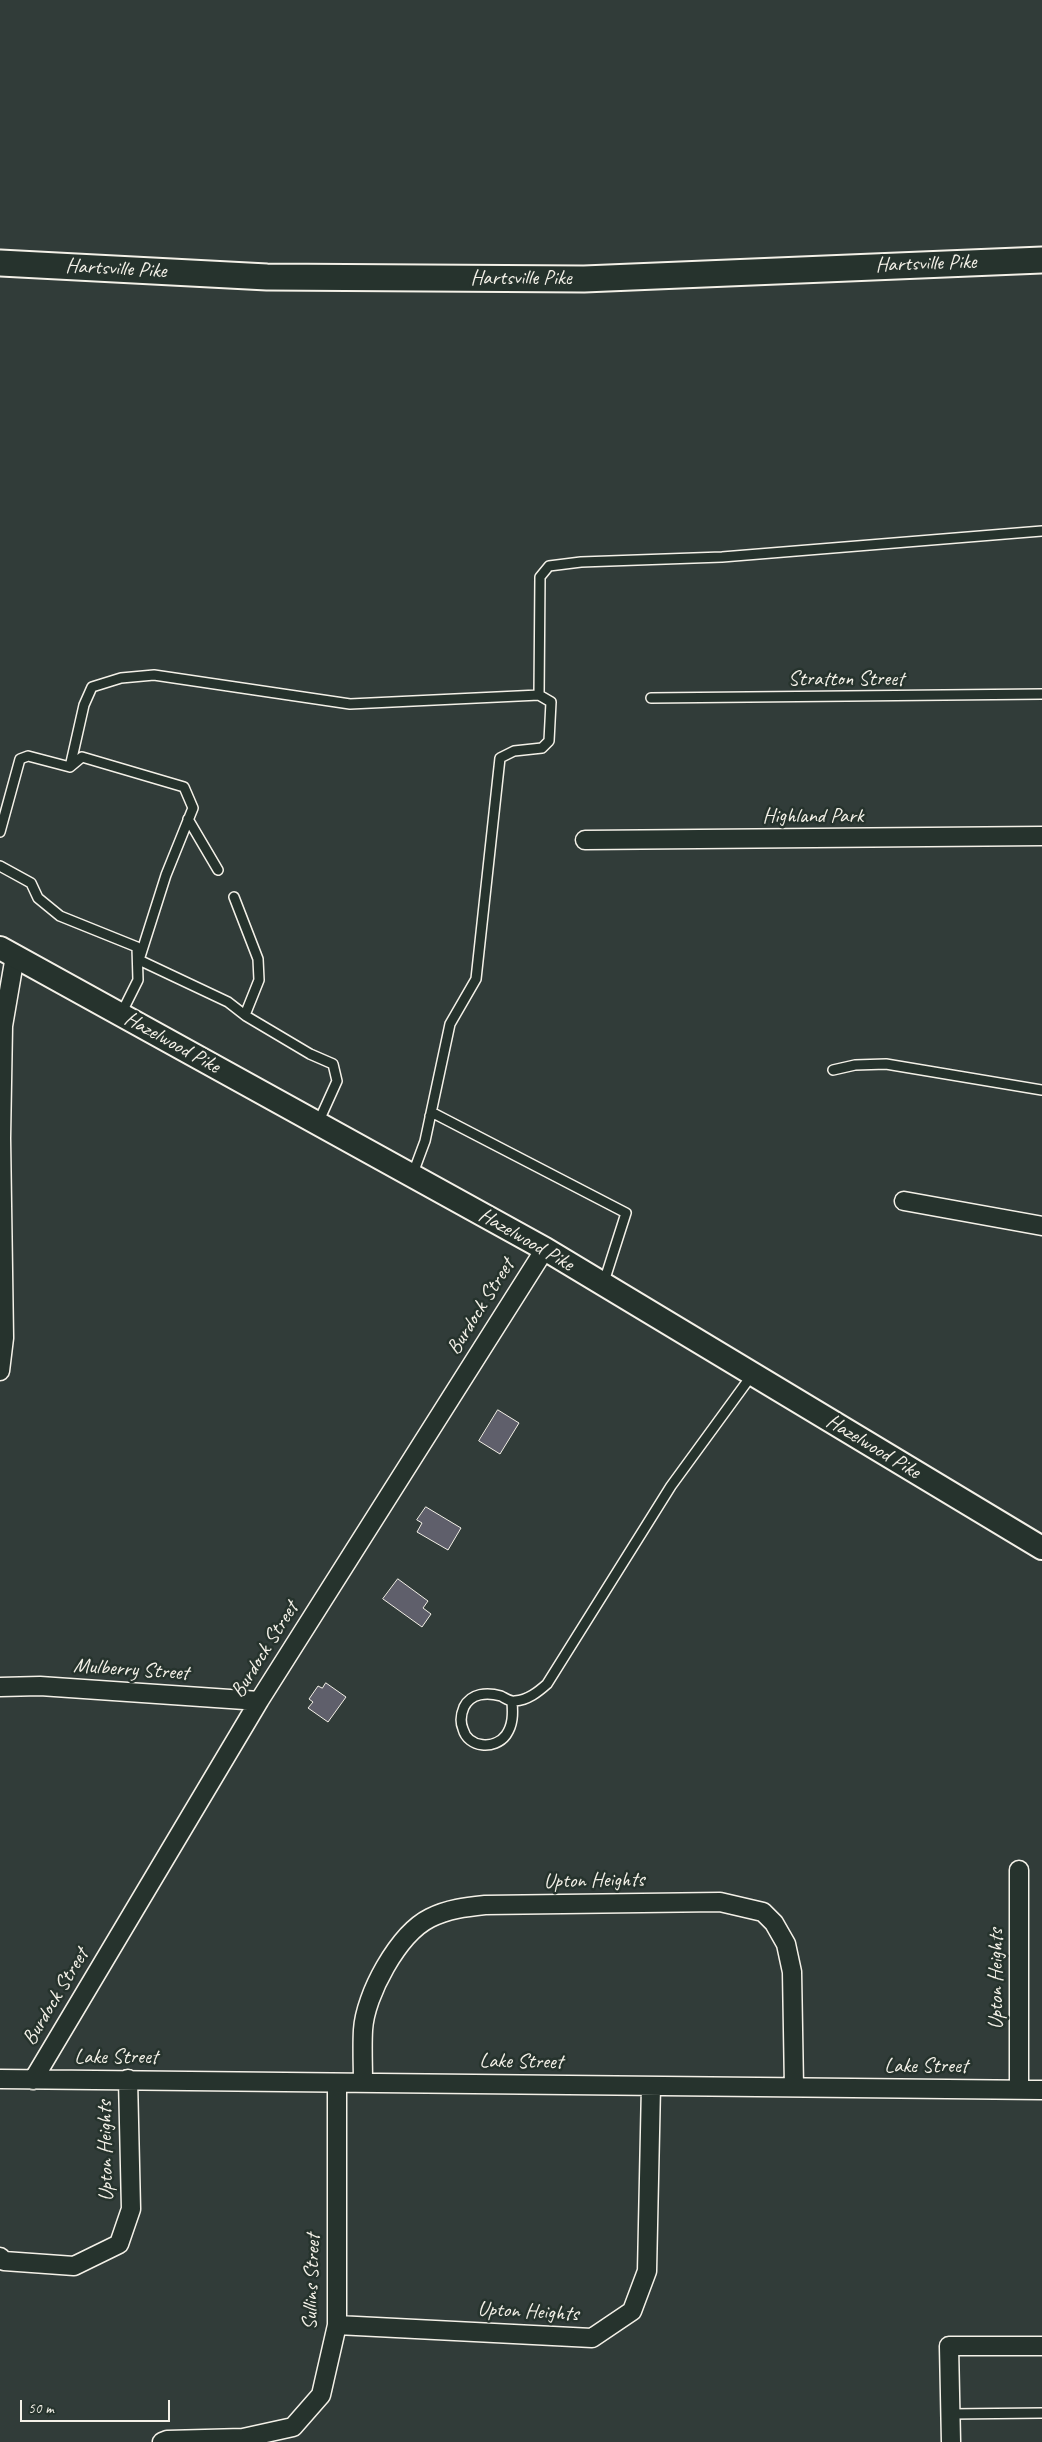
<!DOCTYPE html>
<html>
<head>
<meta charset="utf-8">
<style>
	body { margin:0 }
	#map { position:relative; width:1042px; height:2442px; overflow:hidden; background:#313c39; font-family:Caveat,sans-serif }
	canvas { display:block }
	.scale { position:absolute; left:20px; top:2400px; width:150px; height:22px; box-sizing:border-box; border:2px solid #f4f1e8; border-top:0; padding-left:6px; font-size:15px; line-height:18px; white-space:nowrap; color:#f4f1e8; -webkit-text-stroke:4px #26332d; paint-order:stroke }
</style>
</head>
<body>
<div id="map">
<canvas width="1042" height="2442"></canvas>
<div class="scale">50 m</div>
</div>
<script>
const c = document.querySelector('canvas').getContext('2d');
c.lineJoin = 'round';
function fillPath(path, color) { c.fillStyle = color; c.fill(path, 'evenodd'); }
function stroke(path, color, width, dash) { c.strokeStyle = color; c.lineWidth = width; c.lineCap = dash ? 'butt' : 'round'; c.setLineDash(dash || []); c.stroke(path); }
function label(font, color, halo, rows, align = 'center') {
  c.font = font + ' Caveat,sans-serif'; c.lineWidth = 5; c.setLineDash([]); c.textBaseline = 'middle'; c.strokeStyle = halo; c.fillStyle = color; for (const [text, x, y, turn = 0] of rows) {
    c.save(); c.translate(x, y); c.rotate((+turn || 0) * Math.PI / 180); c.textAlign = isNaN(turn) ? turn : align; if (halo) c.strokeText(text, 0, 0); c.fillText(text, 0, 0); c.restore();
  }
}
const building = new Path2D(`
	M498,1410L519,1423L500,1454L479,1441Z
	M426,1507L461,1528L448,1550L417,1532L422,1523L417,1520Z
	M398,1579L428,1601L423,1608L431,1614L422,1627L383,1599Z
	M326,1683L346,1697L328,1722L308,1708L313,1702L309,1699L318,1686L322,1688Z`);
const service = new Path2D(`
	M539,695L540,577L549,566L581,562L722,557L1042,531
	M651,698L1042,694
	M70,767L84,705L92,687L121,678L154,675L350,704L539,695L551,702L549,741L542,748L514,751L500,758L476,979L450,1024L425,1141L412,1176
	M188,819L218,870
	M0,832L20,759L28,756L70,767L82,757L184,787L193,808L166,875L139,960
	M0,866L31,883L38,898L60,916L137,947L138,980L121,1014
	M234,897L258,959L259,980L245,1015
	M139,960L228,1002L246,1016L310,1054L333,1064L337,1081L318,1123
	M833,1070L855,1065L886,1064L1042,1090
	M430,1116L435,1114L626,1213L603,1285
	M512,1702C513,1714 513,1725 506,1735C495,1750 468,1748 463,1729C460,1722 461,1714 464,1707C471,1693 487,1692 501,1696C505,1698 510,1702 515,1701C528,1700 538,1692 547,1684L671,1486L752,1375
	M951,2414L1042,2413`);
const minor = new Path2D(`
	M585,840L1042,836
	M904,1201L1042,1226
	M0,1371L4,1338L1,1138L3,1026L15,956
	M0,1687L40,1686L259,1701
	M1019,1870V2089
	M0,2079L1042,2090
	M33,2080L259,1701L545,1249
	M363,2083C363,2066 362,2047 363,2030C365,1995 398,1934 430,1918C448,1909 466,1907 485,1905L720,1902L763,1912L774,1923L786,1944L792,1972L794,2087
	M0,2257L4,2261L74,2266L119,2244L131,2209L128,2079
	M337,2325L592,2338L632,2311L647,2271L651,2086
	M162,2442L167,2440L243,2438L293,2427L321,2395L337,2325V2084
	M951,2442L949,2346H1042`);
const tertiary = new Path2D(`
	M0,948L545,1249L1042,1548`);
const secondary = new Path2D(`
	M0,263L267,277L584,279L1042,260`);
const streetNames = [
	["Hartsville Pike",926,264,-2],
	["Hartsville Pike",116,269,3],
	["Hartsville Pike",521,278],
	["Stratton Street",846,679],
	["Highland Park",813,816],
	["Hazelwood Pike",172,1043,29],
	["Hazelwood Pike",526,1240,30],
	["Burdock Street",481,1307,-58],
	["Hazelwood Pike",873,1447,31],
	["Burdock Street",265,1650,-58],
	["Mulberry Street",131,1670,4],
	["Upton Heights",594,1881,-1],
	["Upton Heights",996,1979,-90],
	["Burdock Street",56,1997,-59],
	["Lake Street",116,2057],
	["Lake Street",521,2062,1],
	["Lake Street",926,2066],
	["Upton Heights",106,2151,-91],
	["Sullins Street",312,2282,-88],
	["Upton Heights",528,2312,3]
];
fillPath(building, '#5f5f6b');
stroke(building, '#f4f1e8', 1);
stroke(service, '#f4f1e8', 12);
stroke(minor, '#f4f1e8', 21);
stroke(tertiary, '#f4f1e8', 26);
stroke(secondary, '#f4f1e8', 29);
stroke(service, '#26332d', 9);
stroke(minor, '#26332d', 18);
stroke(tertiary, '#26332d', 22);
stroke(secondary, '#26332d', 25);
label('21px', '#f4f1e8', '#26332d', streetNames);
</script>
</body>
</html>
